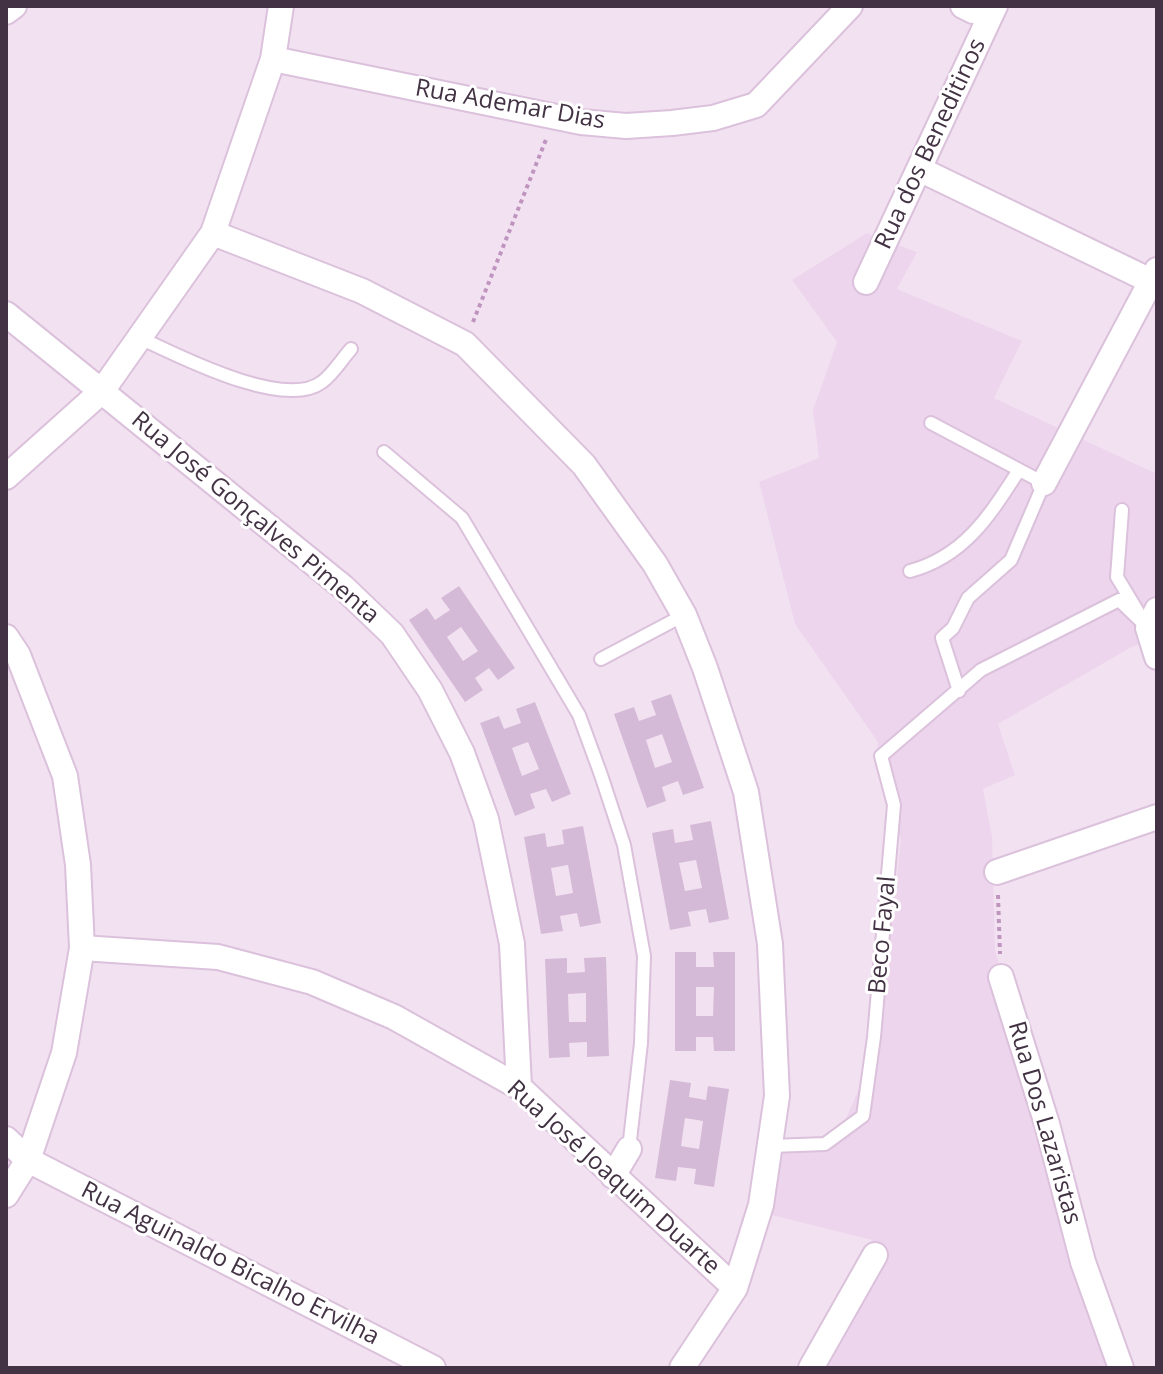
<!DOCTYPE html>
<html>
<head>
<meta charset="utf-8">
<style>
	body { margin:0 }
	#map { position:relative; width:1163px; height:1374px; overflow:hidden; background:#f2e2f1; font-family:"Open Sans",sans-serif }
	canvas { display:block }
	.frame { position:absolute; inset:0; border:8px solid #423243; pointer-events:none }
</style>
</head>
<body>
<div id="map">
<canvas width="1163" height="1374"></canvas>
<div class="frame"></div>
</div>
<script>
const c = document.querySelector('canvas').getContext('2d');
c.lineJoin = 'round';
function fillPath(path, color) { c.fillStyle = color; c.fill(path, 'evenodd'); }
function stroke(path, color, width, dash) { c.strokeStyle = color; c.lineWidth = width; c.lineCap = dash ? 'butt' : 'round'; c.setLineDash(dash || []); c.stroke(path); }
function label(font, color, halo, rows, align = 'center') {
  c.font = font + ' "Open Sans",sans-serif'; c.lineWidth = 6; c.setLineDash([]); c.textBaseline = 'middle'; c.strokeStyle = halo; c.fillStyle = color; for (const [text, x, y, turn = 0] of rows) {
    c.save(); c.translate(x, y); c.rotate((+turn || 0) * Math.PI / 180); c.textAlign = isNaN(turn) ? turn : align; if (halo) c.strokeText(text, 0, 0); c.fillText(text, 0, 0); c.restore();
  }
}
const residential = new Path2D(`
	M867,233L917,252L897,289L1022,341L994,398L1157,474V636L1130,648L998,724L1015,775L983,789L992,836L995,950L1098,1325L1116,1368H811L813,1346L872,1240L767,1214L777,1141H836L859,1089L881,1014L901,840L876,762L878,742L795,624L759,482L819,458L813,410L837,342L792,280Z`);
const building = new Path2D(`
	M459,586L515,668L498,680L489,668L475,678L483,690L465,702L409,620L427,608L435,620L450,610L441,598ZM461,627L478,651L463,661L447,637Z
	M671,694L704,788L683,795L678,781L662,787L666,801L647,808L614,714L634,707L639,721L656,715L651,701ZM662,734L672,762L655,768L646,740Z
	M535,702L571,794L552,802L546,789L530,794L535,808L515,816L480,723L499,716L504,729L521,723L516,709ZM528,742L539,769L522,776L512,748Z
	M711,821L729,919L709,923L706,909L688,912L691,926L670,930L652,833L673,829L675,843L693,840L690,825ZM696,860L702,888L685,891L679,863Z
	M583,826L601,923L580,927L577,913L560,916L563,931L541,934L524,837L545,833L547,847L564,844L562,830ZM568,865L573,893L556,896L551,868Z
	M675,952H696V967H714L713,952H735V1051H714L713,1037H696V1051H675ZM696,987H714L713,1016H696Z
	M606,957L609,1056L587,1057V1042L569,1043L570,1057L549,1058L545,959L567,958V973L585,972L584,958ZM586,993V1022H569L568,994Z
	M670,1080L691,1083L689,1097L706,1100L708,1086L729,1089L714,1187L694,1184L696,1169L678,1167L676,1181L655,1178ZM685,1118L703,1121L699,1149L681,1146Z`);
const path = new Path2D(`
	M473,322L547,137
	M998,895L1000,954`);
const lane = new Path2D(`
	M138,337C177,355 284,411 322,382C333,374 342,359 351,349
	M931,423L1044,483L1011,560L968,598L953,628L942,638L959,691
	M384,452L462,518L579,715L601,775L624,845L644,956L641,1043L629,1149
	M1122,510L1117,577L1138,612
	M910,571C965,556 990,515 1019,470
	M601,659L684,615
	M771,1146L825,1144L863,1116L874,1037L894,805L881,756L981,670L1119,600L1148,628`);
const street = new Path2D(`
	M963,6L973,11L991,14
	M6,12L14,6
	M273,59L581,122L626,126L672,123L713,118L756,105L850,6
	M919,169L1157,284
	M213,233L362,291L465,344L584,465L655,564L684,615L705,668L746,792L770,944L777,1096L761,1205L735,1288L682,1368
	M866,282L995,6
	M6,314L343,587L392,634L430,690L462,753L486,819L512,944L519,1087
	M6,477L102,391L213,233L273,59L281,6
	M1044,483L1157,270
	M1157,610L1148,628L1157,657
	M6,637L18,655L65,776L78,865L82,948L64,1053L28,1160L6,1195
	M997,872L1157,817
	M82,948L218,957L312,982L394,1017L519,1087L735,1288
	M1001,977L1047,1124L1083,1262L1121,1368
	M6,1139L28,1160L433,1368
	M613,1176L629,1149
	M811,1368L875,1255`);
const streetNames = [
	["Rua Ademar Dias",510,105,10],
	["Rua dos Beneditinos",931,144,-65],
	["Rua José Gonçalves Pimenta",255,518,40],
	["Beco Fayal",883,935,-85],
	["Rua Dos Lazaristas",1044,1123,74],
	["Rua José Joaquim Duarte",613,1178,42],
	["Rua Aguinaldo Bicalho Ervilha",230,1264,27]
];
fillPath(residential, '#edd6ed');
fillPath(building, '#d5bad7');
stroke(lane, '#dbc1db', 16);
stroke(street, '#dbc1db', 28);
stroke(path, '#bf95c0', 4, [4, 4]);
stroke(lane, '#fff', 12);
stroke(street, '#fff', 24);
label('24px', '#423243', '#fff', streetNames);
</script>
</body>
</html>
